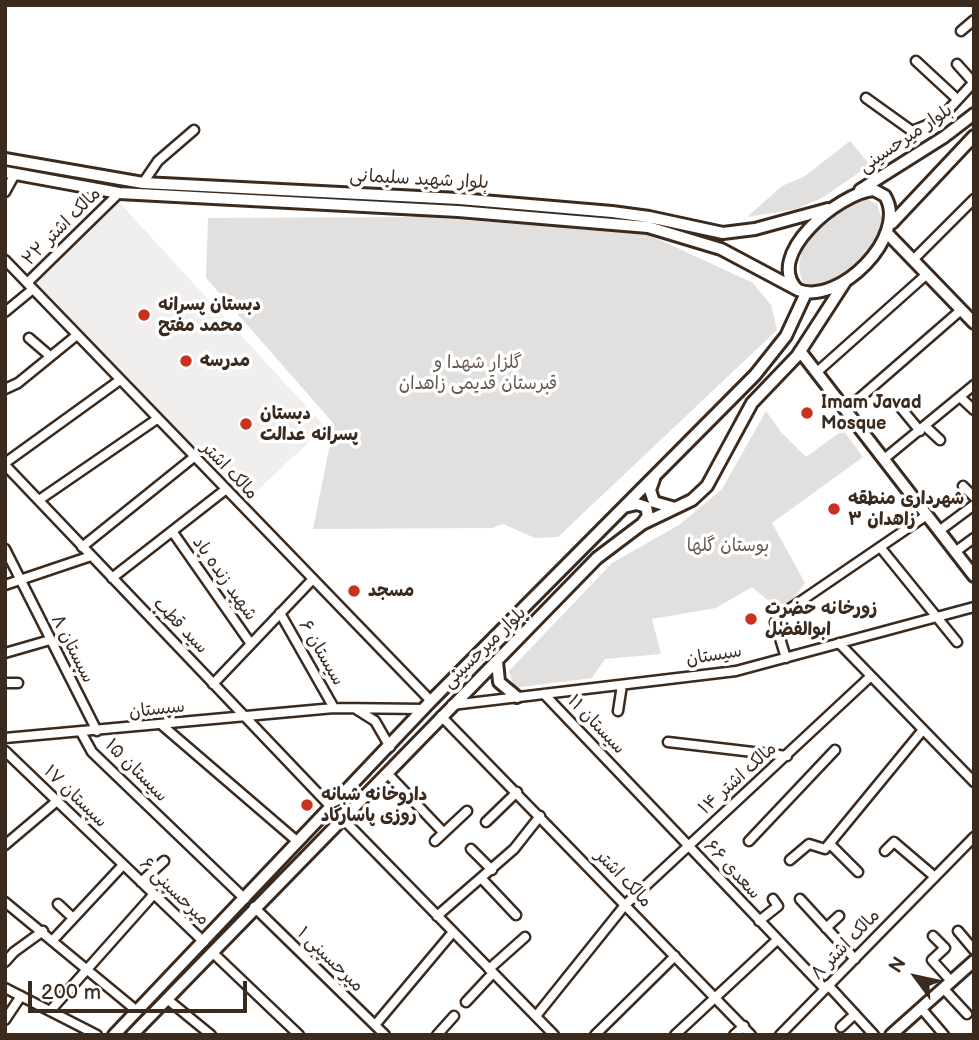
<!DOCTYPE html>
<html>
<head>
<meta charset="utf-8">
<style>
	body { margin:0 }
	#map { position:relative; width:979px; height:1040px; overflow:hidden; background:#fff; font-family:"Balsamiq Sans",sans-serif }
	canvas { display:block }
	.frame { position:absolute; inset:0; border:7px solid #3b2a1e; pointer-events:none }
	.north { position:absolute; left:881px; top:942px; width:70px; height:70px; -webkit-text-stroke:5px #fff; paint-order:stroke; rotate:303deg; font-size:19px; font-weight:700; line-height:28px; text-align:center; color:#3b2a1e }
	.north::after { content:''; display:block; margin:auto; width:24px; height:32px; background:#3b2a1e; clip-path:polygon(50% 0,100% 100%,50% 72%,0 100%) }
	.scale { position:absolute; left:28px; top:981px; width:219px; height:32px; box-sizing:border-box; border:4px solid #3b2a1e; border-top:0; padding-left:9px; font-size:21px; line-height:24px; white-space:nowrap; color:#3b2a1e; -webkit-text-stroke:5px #fff; paint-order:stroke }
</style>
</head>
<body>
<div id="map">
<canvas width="979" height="1040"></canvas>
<div class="frame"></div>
<div class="north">N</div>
<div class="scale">200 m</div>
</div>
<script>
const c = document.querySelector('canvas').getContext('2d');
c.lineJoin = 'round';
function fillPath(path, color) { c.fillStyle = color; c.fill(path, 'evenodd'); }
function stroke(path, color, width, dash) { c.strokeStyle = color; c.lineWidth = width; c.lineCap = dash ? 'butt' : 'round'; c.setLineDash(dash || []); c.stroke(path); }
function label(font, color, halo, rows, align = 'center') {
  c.font = font + ' "Balsamiq Sans","Playpen Sans Arabic",sans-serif'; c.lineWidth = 7; c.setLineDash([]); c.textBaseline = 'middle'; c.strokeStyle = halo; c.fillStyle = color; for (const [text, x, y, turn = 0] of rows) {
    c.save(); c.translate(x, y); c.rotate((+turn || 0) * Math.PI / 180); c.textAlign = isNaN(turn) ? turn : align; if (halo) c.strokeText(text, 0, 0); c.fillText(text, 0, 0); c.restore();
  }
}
const built = new Path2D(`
	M119,202L325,427L246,501L36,283Z`);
const green = new Path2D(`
	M850,141L870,165L822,198L796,209L747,217L782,186L805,176Z
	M867,199L877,204L882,220C874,250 840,296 804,283C784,248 836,203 867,199Z
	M423,217L645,233L753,283L771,305L777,330L558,537L535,538L503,524L492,528L313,529L334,424L206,278L208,218Z
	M766,411L781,432L806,457L843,430L863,457L772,523L805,583L783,613L752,587L716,608L652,619L661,654L605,659L592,678L514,688L509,671L612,563L679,525L722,489Z`);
const minor = new Path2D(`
	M961,31L974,20
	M916,61L957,99
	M957,64L974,83
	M866,98L912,131L939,120L974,82
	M143,183L158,161L194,130
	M5,192L15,174
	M5,260L431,701
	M913,260L974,199
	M27,283L119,193
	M5,312L33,289
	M29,338L50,356
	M817,372L927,274
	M5,389L18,383L77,335
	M960,397L974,410
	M901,408L920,431
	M846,410L961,310
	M926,427L940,440
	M884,459L974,385
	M5,463L120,380
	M5,465L332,808
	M963,486L974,497
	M39,500L157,419
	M172,531L251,644
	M939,531L974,505
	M82,547L194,457
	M880,547L957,642
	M5,549L97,731
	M955,552L974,538
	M112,578L225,490
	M5,585L91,556
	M280,613L334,708
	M839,643L974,782
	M5,653L50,640
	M786,658L775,622L779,616L927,515
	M5,683H18
	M213,684L312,580
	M544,694L825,989
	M452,705L736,671L974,607
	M356,709L375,721L390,747
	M618,711L622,685
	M441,716L751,1035
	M163,726L298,842
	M81,732L92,752L245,899
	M5,738L334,708L424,709
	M668,742L787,756
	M5,751L204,942
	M387,773L443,832
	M342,818L554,1035
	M486,822L517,792
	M435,841L467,811
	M749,841L835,750
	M830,844L858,872
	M5,845L57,801
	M471,849L492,870
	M885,851L894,842L935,877
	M790,860L809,844L825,849L922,731
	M482,879L516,915
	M141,882L164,861
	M800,899L855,959
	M5,902L137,1011
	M58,904L73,918
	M254,907L385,1035
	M437,916L514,849L540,816
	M759,921L778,906L773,899
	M826,928L839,916
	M958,931L974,950
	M933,936L945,948L932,960L951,981
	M53,940L123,865
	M212,952L299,1035
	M5,962L14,952L43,931
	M489,969L525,937
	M828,985L874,1035
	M5,988L97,1035
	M943,988L967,1014
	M167,999L211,1035
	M466,1002L493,973
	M921,1008L944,1035
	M50,1011L154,894
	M536,1016L625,905L871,676
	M5,1020L21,996
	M375,1025L453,932
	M841,1027L855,1014
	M437,1035L454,1016
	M595,1035L675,956
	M675,1035L777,940
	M734,1035L744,1026
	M780,1035L974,837`);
const major = new Path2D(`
	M5,159L143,183L459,199L612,212L649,217L723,233L755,229L828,209
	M5,172L119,193L458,211L648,227L721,249L798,290
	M860,190L944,137L974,114
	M874,190L885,196C909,236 839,306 798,290C762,256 840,192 874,190Z
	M892,223L974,136
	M887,233L974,323
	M800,351L974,576
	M654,479L650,490L654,502L675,508
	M624,507L637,504L646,507L648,516L642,524
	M497,661L499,682L517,697
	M114,1035L431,701L755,375L786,336L806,293
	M132,1035L597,558L642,524L692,500L707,486L752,403L797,356L845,282
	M891,1035L974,961`);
const markers = [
	[144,315,7,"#c8321e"],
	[186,361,7,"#c8321e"],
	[807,413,7,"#c8321e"],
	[246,424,7,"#c8321e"],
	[834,509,7,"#c8321e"],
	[354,591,7,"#c8321e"],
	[751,619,7,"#c8321e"],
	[307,805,7,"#c8321e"]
];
const streetNames = [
	["بلوار میرحسینی",906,139,-34],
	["بلوار شهید سلیمانی",419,180,3],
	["مالک اشتر ۲۲",62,227,-45],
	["مالک اشتر",229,471,46],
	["شهید زنده یاد",224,579,55],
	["سید قطب",180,626,46],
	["بلوار میرحسینی",485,648,-44],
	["سیستان ۸",72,649,63],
	["سیستان ۶",321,653,60],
	["سیستان",714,656,-9],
	["سیستان",157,710,-6],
	["سیستان ۱۱",596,725,46],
	["سیستان ۱۵",136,771,45],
	["مالک اشتر ۱۴",738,779,-42],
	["سیستان ۱۷",75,797,44],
	["سعدی ۶۶",732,870,47],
	["مالک اشتر",623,879,46],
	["میرحسینی ۶",174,892,44],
	["مالک اشتر ۸",846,945,-46],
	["میرحسینی ۱",330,960,44]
];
const poiNames = [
	["دبستان پسرانه",158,305],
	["محمد مفتح",158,326],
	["مدرسه",200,361],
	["Imam Javad",821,403],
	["Mosque",821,424],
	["دبستان",260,414],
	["پسرانه عدالت",260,435],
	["شهرداری منطقه",848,499],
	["۳ زاهدان",848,520],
	["مسجد",368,591],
	["زورخانه حضرت",765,609],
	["ابوالفضل",765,630],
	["داروخانه شبانه",321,795],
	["روزی پاسارگاد",321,816]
];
const parkNames = [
	["گلزار شهدا و",478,363],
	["قبرستان قدیمی زاهدان",478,384],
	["بوستان گلها",728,546]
];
fillPath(built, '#f1efee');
fillPath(green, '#e2e0de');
stroke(minor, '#3b2a1e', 13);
stroke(major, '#3b2a1e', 16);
stroke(minor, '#fff', 8);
stroke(major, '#fff', 10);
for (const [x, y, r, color] of markers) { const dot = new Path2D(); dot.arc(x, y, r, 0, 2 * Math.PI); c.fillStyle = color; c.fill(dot); stroke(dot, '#fff', 2.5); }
label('18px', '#3b2a1e', '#fff', streetNames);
label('bold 18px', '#3b2a1e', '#fff', poiNames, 'left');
label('18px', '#65584e', '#fff', parkNames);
</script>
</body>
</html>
